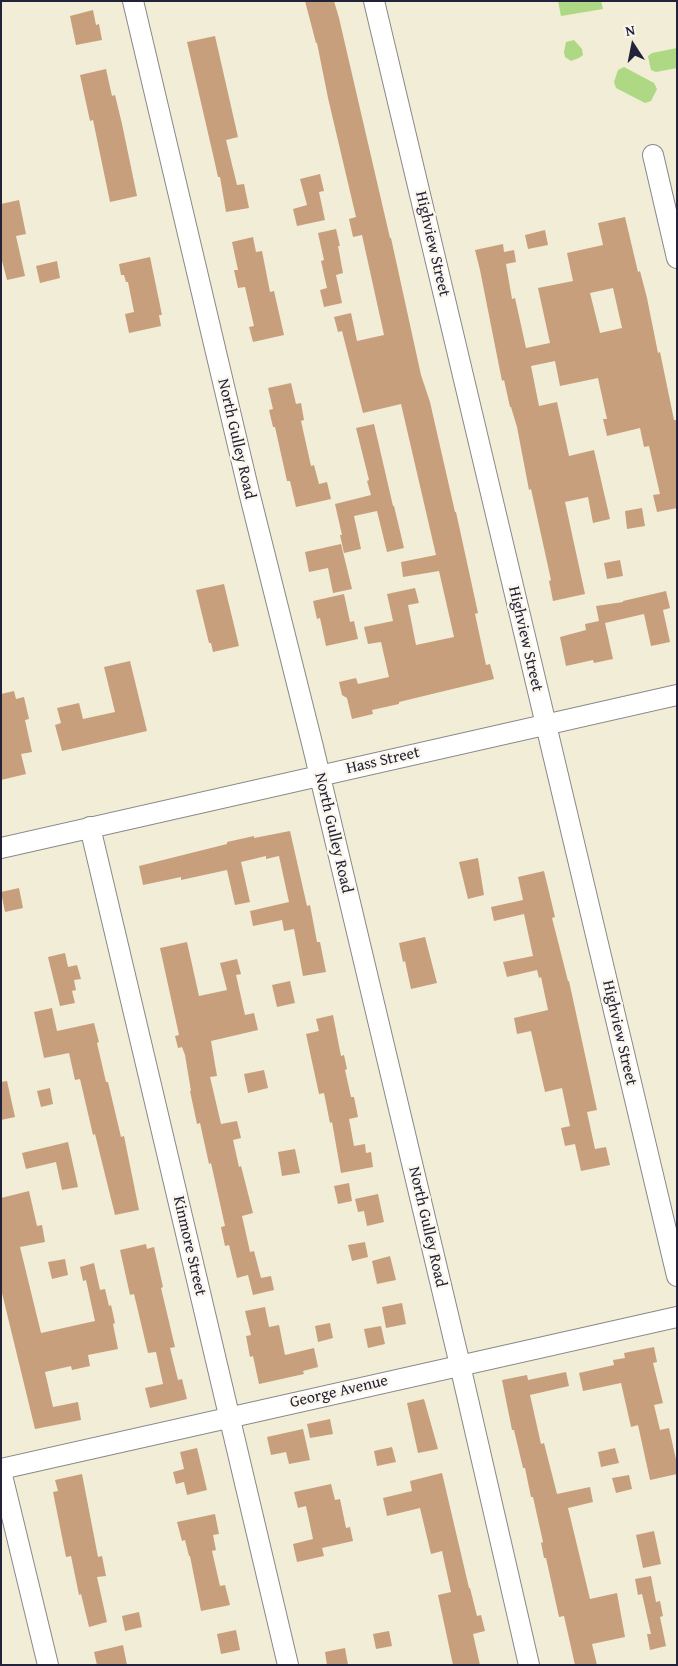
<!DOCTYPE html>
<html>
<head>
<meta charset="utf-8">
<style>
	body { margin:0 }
	#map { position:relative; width:678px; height:1666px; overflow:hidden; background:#f2edd6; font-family:"Gentium Book Plus",serif }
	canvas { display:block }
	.frame { position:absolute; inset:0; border:2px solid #22223b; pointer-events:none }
	.north { position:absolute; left:608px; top:20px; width:50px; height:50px; -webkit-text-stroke:4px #fbf7ec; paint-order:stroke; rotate:349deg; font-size:14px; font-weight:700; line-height:20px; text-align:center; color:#22223b }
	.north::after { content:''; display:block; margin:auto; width:18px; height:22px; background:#22223b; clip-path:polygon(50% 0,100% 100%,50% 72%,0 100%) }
</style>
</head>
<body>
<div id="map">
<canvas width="678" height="1666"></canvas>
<div class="frame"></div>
<div class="north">N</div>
</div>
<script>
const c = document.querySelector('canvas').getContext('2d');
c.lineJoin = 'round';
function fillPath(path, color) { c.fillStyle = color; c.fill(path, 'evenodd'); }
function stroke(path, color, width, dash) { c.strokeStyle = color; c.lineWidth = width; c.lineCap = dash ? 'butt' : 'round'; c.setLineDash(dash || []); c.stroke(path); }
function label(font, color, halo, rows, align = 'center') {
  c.font = font + ' "Gentium Book Plus",serif'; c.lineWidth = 5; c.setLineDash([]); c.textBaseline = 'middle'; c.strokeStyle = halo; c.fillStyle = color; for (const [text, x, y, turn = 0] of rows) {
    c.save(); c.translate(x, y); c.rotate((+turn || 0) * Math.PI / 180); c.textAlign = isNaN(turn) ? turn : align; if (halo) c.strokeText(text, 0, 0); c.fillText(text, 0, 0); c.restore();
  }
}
const green = new Path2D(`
	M558,1H601L603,9L561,16Z
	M574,40L582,49L583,55L579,58L571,61L565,57L564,52L566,42Z
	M677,48V68L656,72L651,70L648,56L652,53Z
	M624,67L654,83L657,89L651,101L645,103L616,88L614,82L618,70Z`);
const building = new Path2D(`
	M305,1H334L339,18L390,238H391L421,375L430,402L455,512H456L478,613L475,614L486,665L490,664L494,679L399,702V704L372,710L373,714L352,719L347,698L342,695L339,682L356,678L358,684L389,677L381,642L368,644L364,627L393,621L387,594L415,588L419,603L408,605L416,645L454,637L439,571L403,577L401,562L436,555L401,404L363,413L342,331L338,332L334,317L351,313L357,341L384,335L362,235L353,237L349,219L356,217L328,98L317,43H316Z
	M93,10L96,25L99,24L102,40L76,45L70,16Z
	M215,36L238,137L226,140L237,185L244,184L249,208L226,212L220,177H218L214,159L187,42Z
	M106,69L112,96L115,95L122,124L137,196L110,202L93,120L90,121L80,75Z
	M320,174L324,191L319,192L325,220L297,226L293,209L307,205L300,179Z
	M19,200L26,234L16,236L25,276L7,280L1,257V204Z
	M625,217L638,272L640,271L647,298L658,353L660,352L674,420H677V508L657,512L653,495L660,494L649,446L644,447L640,428L607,436L603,419H607L598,378L560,386L555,361L531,366L539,406L557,402L569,456L594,450L610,519L593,523L588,497L565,502L585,594L553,601L549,581L551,580L531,489L529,490L517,427L511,407H510L504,380L502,381L480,270L475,250L503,244L504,252L514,250L516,262L506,264L512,299L515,298L526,348L550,343L538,288L573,281L567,253L603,245L598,223ZM613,288L622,328L600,333L590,293Z
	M336,229L340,246H338L343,273L336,275L342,303L324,307L320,290L327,288L321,261L324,260L318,233Z
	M545,230L548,245L528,249L525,235Z
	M253,237L256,252L262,251L270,292L274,291L284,335L253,342L249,327L254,326L245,287L238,288L234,270H238L232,242Z
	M150,257L162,315H159L161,326L129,333L125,314L134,312L128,282H126L124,275H121L119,264Z
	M57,261L60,278L40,283L36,266Z
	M291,383L296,404L301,403L304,420L301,421L311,466L314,465L319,484L327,482L331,499L296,507L290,481H287L275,427H273L269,410L273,409L268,388Z
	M374,424L393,506H394L404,548L387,552L377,511L354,516L361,549L344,553L340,535H342L335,504L371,495L367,481L369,480L356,428Z
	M642,508L645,526L627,529L625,511Z
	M341,544L352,589L333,593L328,568L309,572L305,552Z
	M620,560L623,576L607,579L604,563Z
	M224,584L239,646L213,652L211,643H209L196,590Z
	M666,591L670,608L663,610L670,642L651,646L644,614L605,623L613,659L594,663L593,660L566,666L560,637L586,630L585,624L599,621L596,606L623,602V601Z
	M344,594L350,622L354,621L358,639L326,646L320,618L317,619L313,601Z
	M130,661L147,731L62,751L55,725L61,723L57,708L79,703L83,719L115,712L104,667Z
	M14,691L16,699L24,697L29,719L25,720L32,752L21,754L26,774L1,780V694Z
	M290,831L307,906L310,905L317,942H320L326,972L303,976L294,929L284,931L282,920L253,926L250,911L289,902L279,856L266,859V856L241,862L250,902L235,905L227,870L181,880V877L143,885L139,866L227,844V842L254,836V838Z
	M478,858L484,895L468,899L459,862Z
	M544,871L555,917L552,918L568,981H569L597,1110L587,1112L595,1149L606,1147L610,1165L581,1171L575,1144L565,1146L561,1128L570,1126L562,1088L545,1092L531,1031L517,1034L514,1018L548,1010L541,977L539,978L537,970L507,977L503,962L533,956L524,914L494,921L491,907L523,900L518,877Z
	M19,888L23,908L5,912L1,892Z
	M425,937L437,983L411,989L405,961L403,962L399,943Z
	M187,942L199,996L227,990L220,963L237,959L241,974L236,975L245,1015L254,1013L258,1030L211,1041L217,1076L210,1077L221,1124L237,1121L241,1138L233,1140L239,1167L241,1166L253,1213L242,1216L250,1252L254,1251L261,1278L271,1276L274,1290L253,1295L248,1275L237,1278L229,1245L225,1246L221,1227L225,1226L211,1163L209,1164L200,1123L197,1124L190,1091H191L185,1055L182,1047L178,1048L175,1036L179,1035L160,948Z
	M65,953L68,967L77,965L81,979L74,980L76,990L72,991L75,1003L60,1006L48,957Z
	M290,981L295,1003L277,1007L272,985Z
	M52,1008L57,1031L94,1023L99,1042L97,1043L106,1082H108L121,1137L124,1136L139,1210L115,1215L95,1134L93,1135L80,1079L75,1080L69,1053L44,1058L34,1012Z
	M333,1015L341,1056L344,1055L347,1069L345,1070L351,1097H354L358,1117L349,1119L354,1146L365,1144L366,1153L371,1152L373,1167L341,1173L332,1122L330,1123L324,1093L319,1094L306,1034L319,1031L316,1019Z
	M264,1070L268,1088L248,1093L244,1074Z
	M7,1081L15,1117L1,1120V1082Z
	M50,1088L53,1104L41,1107L37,1091Z
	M68,1142L78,1187L62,1190L56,1162L26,1169L22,1153Z
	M295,1149L300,1173L282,1176L278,1152Z
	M349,1183L352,1201L338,1204L334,1186Z
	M29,1191L37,1226L42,1225L45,1242L20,1247L41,1333L95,1321L86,1280L83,1281L80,1267L94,1263L100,1290L105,1289L109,1306L111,1305L115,1323L113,1324L118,1349L88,1355L90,1366L72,1370L71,1366L45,1372L53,1407L78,1402L81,1420L35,1429L1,1289V1198Z
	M378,1194L384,1222L367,1226L364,1211L358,1212L355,1199Z
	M365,1242L368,1257L352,1261L348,1245Z
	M146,1244L147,1249L154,1247L163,1287L161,1288L175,1347L170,1348L178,1380L182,1379L187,1399L150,1408L145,1388L163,1384L156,1352L148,1353L134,1294L130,1295L120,1250Z
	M390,1256L396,1280L377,1284L372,1261Z
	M65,1259L68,1275L52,1279L48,1262Z
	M402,1303L406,1324L386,1328L382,1307Z
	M265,1307L269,1327L279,1325L285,1355L314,1348L318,1367L303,1371L304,1374L259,1384L253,1356L250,1357L246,1336L251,1335L245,1311Z
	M330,1323L333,1338L318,1342L315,1326Z
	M381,1326L385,1344L368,1348L364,1329Z
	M654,1347L657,1362L653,1363L663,1403L654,1405L660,1430L669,1428L677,1464V1474L650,1480L638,1425L631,1427L621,1383L583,1391L579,1373L614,1365L613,1360L625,1358L624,1353Z
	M566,1372L569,1386L530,1395L541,1444L544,1443L557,1494L590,1487L593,1502L568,1508L590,1599L617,1593L625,1637L592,1644L597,1665H575L564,1616L559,1617L546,1558H544L541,1543L543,1542L533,1497H531L525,1468H523L514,1430H512L502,1380L527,1375L528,1380Z
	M424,1399L438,1449L418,1453L407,1403Z
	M330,1419L333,1434L310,1438L307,1424Z
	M303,1429L310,1460L289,1464L286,1452L271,1455L267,1437Z
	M392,1447L396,1462L377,1466L374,1451Z
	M197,1448L207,1490L187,1495L184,1482L176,1484L173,1472L184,1469L180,1452Z
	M615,1448L619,1463L601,1467L598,1452Z
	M442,1473L469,1588H470L477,1616L481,1615L485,1631L473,1634L480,1665H453L438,1595L451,1592L442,1551L431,1554L420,1508L387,1516L383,1498L412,1491L410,1481Z
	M82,1474L98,1557L102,1556L106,1576L97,1577L107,1622L89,1627L81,1594L79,1595L71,1556L66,1557L53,1492L58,1491L55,1480Z
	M629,1475L632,1489L616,1493L612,1478Z
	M331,1484L335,1500L340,1499L346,1528L350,1527L353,1541L322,1548L324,1556L297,1562L293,1544L313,1539L306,1506L298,1508L294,1492Z
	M215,1514L219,1534L213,1535L216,1550L212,1551L220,1586L225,1585L230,1605L201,1611L190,1556H189L185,1540L182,1541L177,1522Z
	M654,1531L661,1564L643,1568L636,1535Z
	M651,1576L656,1602L660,1601L663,1616L660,1617L666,1646L650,1650L647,1634H651L642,1594L638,1595L635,1579Z
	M139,1612L142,1627L125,1631L122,1616Z
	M236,1630L240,1650L221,1654L217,1634Z
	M389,1631L392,1646L376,1649L373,1634Z
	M123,1645L127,1665H97L94,1652Z
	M345,1648L348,1665H327L325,1652Z`);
const minor = new Path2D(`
	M133,1L249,492L313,747L460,1365L529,1665
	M374,1L677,1276
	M653,155L677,258
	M90,827L288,1665
	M1,848L677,695
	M1,1469L677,1317
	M1,1471L48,1665`);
const streetNames = [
	["Highview Street",432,244,77],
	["North Gulley Road",236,439,77],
	["Highview Street",525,639,77],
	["Hass Street",383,761,-13],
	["North Gulley Road",333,833,77],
	["Highview Street",619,1033,77],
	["North Gulley Road",427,1227,77],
	["Kinmore Street",189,1246,77],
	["George Avenue",339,1392,-13]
];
fillPath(green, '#aed884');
fillPath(building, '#c89f7d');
stroke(minor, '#8a8888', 22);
stroke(minor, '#fff', 20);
label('16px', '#22223b', '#fbf7ec', streetNames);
</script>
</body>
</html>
